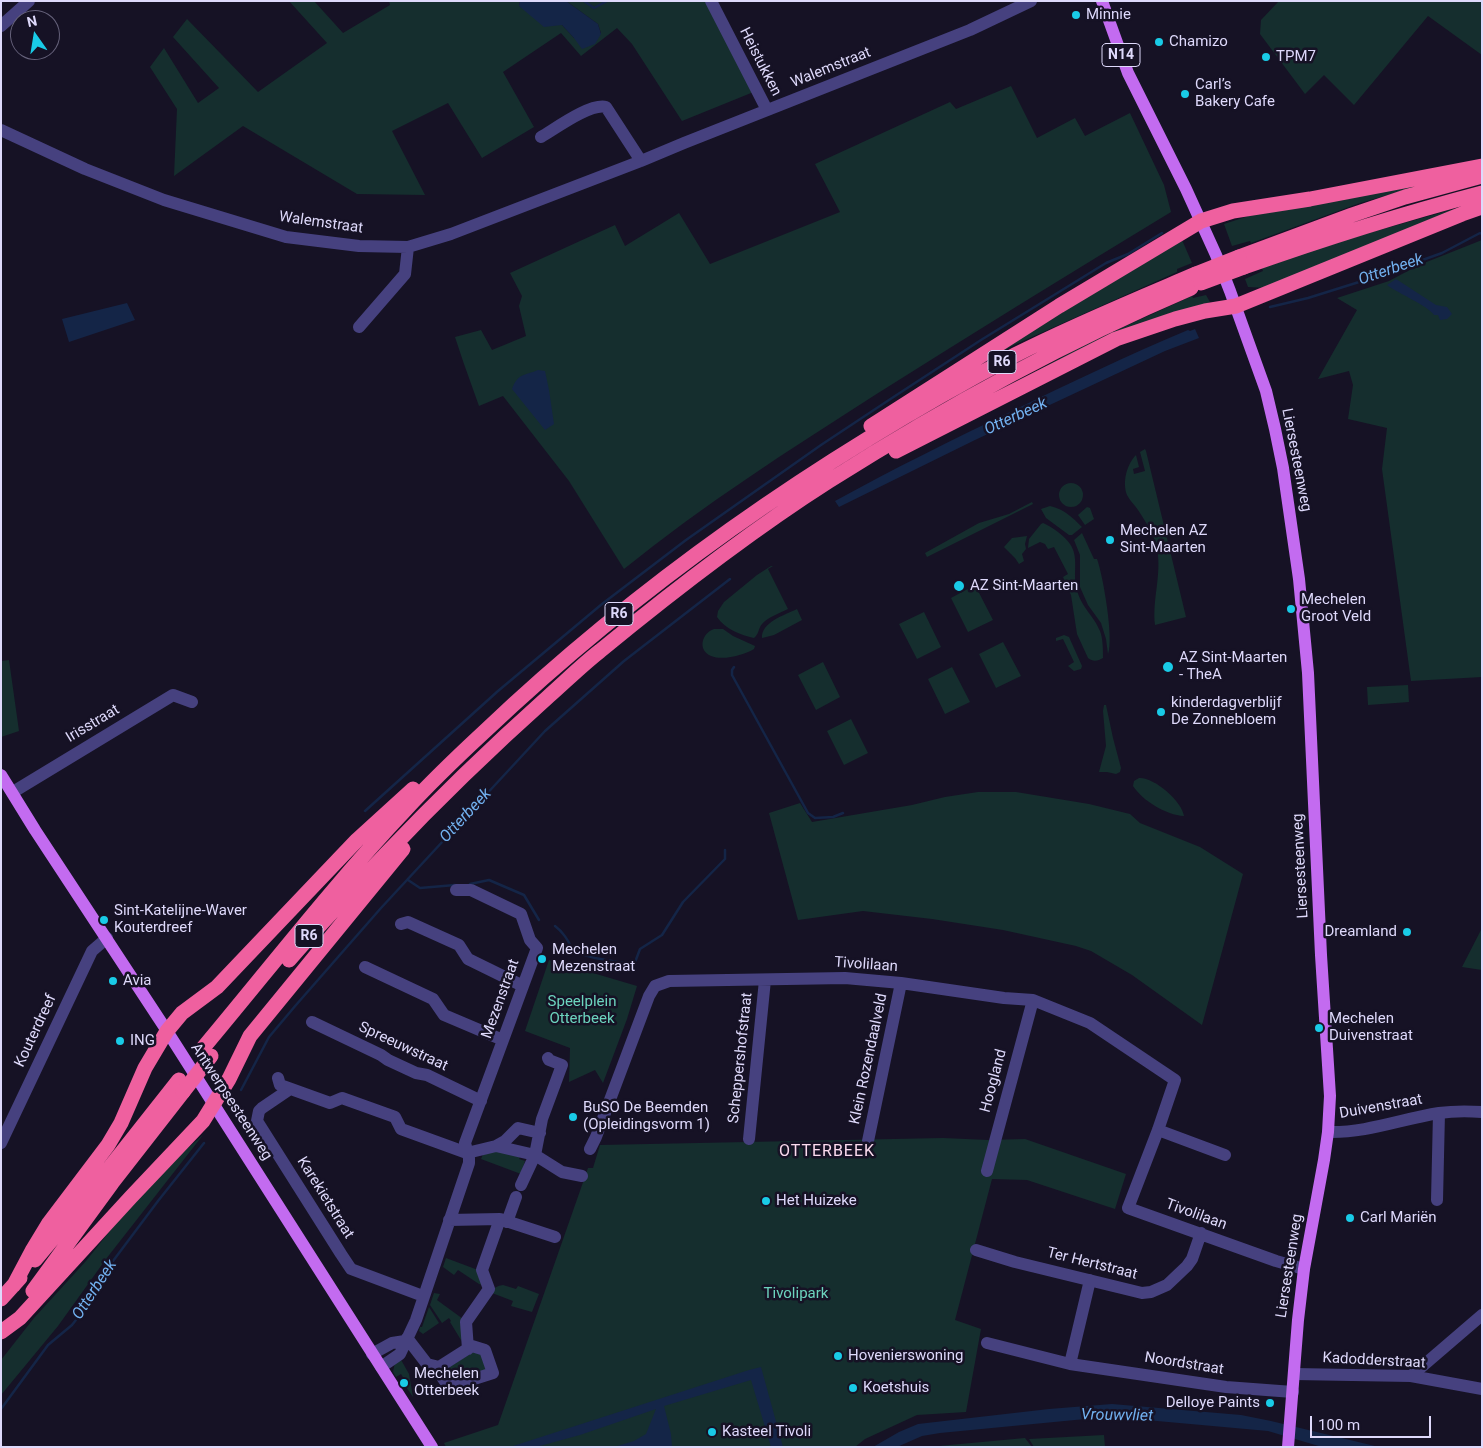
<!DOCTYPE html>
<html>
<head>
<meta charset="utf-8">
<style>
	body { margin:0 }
	#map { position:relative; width:1483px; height:1448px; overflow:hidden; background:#161225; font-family:Roboto,sans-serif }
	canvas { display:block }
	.frame { position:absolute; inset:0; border:2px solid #ded9fb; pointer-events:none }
	.north { position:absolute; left:10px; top:10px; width:50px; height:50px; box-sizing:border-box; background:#161225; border:1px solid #66627b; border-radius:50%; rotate:347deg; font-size:14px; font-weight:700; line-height:20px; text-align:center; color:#ded9fb }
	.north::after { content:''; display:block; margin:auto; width:18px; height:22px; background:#19cbe7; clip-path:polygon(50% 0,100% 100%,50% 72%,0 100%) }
	.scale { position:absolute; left:1310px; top:1416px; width:121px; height:22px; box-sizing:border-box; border:2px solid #ded9fb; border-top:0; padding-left:6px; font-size:15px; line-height:18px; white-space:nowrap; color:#ded9fb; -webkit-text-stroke:4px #161225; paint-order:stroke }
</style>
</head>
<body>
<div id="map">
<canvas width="1483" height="1448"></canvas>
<div class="frame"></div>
<div class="north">N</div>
<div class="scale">100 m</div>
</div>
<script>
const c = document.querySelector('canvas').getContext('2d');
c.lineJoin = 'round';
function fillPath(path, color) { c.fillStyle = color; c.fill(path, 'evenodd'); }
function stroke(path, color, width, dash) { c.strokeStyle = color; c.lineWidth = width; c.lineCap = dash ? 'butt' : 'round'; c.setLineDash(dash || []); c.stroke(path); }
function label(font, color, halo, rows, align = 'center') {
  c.font = font + ' Roboto,sans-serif'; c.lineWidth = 5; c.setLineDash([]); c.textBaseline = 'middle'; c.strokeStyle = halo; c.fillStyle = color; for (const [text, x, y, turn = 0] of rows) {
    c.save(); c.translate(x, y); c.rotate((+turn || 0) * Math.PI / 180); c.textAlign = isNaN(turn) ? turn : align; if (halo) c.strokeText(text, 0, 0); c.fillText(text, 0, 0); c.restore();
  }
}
const green = new Path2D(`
	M289,1H314L343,33L390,5L389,1H520L519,6L562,25L574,38L594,44L601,33L598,24L566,1H710L756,91L682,121L632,44L617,28L581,56L561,33L503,72L534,127L482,158L448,103L392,131L425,195L357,194L243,126L174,176L177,109L150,67L164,48L198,103L219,88L173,37L187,19L258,92L327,43Z
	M1279,1H1482V55L1428,16L1354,105L1324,75L1305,94L1260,34L1261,20Z
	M1011,86L1037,138L1075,118L1085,136L1130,113L1164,185L1171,212C1072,272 973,333 875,395C789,450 703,505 624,569L569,481L503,396L479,406L464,364L455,337L481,330L492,350L526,336L519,306L522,296L510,273L615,225L625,246L679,213L710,264L840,212L815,164L950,102L956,109Z
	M1464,173L1360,203L1251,243L1250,241L1232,246L1224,224L1258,213Z
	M1482,201L1269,288L1248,287L1245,279L1263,271L1262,268L1330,244Z
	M1182,240L1192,263L1177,269V272L1014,345L936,388Z
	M1482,240V677L1411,681L1382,469L1387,428L1348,419L1353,385L1349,371L1318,379L1357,310L1337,298L1389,281L1419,265Z
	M1206,295L1210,302L936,426L1086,344L1192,296L1193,298Z
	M1145,449L1146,451L1186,617L1155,625C1152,599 1162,575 1157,548C1154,535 1146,522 1138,510C1135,505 1130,501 1127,495C1122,482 1127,464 1136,455L1139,467L1133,469L1134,474L1145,471L1140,452Z
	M1059 495a12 12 0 1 1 24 0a12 12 0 1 1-24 0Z
	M1032,502L1033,504L927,557L925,553L979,523L1009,514Z
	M1050,506C1064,509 1073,518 1082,527L1072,535H1069L1046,518L1041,509Z
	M1087,507L1090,508L1094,519L1085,525L1078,515Z
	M1043,523C1052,527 1065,536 1070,544C1079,557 1073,573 1076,586C1080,607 1093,614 1100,631C1103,639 1103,649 1103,658C1098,661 1093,662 1088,658L1077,634L1071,595L1063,577L1068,574L1054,547L1048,549L1045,544L1040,542L1028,548L1029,539L1041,524Z
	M1082,533L1094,559H1097C1103,575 1114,639 1108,654L1106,639L1101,623L1088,605L1080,587V555L1074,540Z
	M1027,536L1025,544L1026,549L1022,554L1024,561L1019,564L1015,558L1004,547L1012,538Z
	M771,566H773L768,569L788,609C780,613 768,617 762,624C758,629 759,634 754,638C741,635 725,629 717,617L718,611L724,602L757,575Z
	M975,585L993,620L968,632L951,598Z
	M797,609L802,620L774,635L762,638C761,622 785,615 797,609Z
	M924,612L941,647L917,659L899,624Z
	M714,629H723L733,636L755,646L754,649C744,655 723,661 711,656C697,650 702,633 714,629Z
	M1064,635L1069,637L1082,666L1081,669L1074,671L1068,666L1074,662L1063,639L1056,641V638Z
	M1003,642L1021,676L996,688L979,654Z
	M9,660L19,731L1,737V661Z
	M823,662L840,697L816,710L798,675Z
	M952,667L970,702L945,714L928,679Z
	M1408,685L1409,702L1368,705L1367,687Z
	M1104,705H1106L1113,738L1121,768L1120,772L1116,774L1107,772H1099L1106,746L1103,711Z
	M851,719L868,753L844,765L827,731Z
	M1139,778C1154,777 1182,801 1184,816C1166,815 1143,801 1133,786L1134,781Z
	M978,792H1016L1089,804L1130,814L1140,823L1200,847L1243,874L1202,1025L1132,975L1091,951L1076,946L1003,930L932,919L863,911L798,920L769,813L800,803L812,822L912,805L945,797Z
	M1482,928V970L1462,967Z
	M549,960L637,986L627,1019L603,1083L595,1070L569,1082L570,1048L525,1031Z
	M203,1135L106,1259L58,1326L1,1395V1360L34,1318L86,1261L132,1203L159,1173Z
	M943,1138L988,1140L1025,1139L1126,1174L1115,1209L1027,1180L992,1179L955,1320L981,1329L966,1412L917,1415L865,1439L855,1447H446L444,1443L498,1425L588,1168H593L600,1145Z
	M497,1148L520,1157L519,1159L525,1161L521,1174L481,1159L484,1152Z
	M446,1258L478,1270L485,1286L479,1284L458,1270L454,1275L443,1267Z
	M503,1285L516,1289L518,1286L539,1294L532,1312L511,1306L513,1301L492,1293C494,1287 497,1286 503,1285Z
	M434,1293L440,1294L437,1300L463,1319L464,1345L450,1322L451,1321L449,1318L442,1323L430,1305Z
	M429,1307L439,1323L423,1334L419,1331L420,1327H422Z
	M475,1351L482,1354L487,1370L452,1382L444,1370Z
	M400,1358L409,1374L413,1397L404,1384L406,1382L401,1374L396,1377L393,1372L395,1362Z
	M1104,1435L1105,1447H1034L1029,1439Z
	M1025,1438L1032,1447H938L939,1446Z`);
const water = new Path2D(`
	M520,1H566L598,24L601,34L595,44L582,49L574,38L562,25L544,27L519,6Z
	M1396,279L1436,305L1447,307L1452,314L1447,319L1440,320L1438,315H1434C1427,305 1399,294 1387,285Z
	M127,303L135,320L69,342L62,319Z
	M1195,329L1199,338L1165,351L975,440L839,507L835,501C893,469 952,440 1012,411C1070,383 1128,355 1188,330L1190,331Z
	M538,370L545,371L549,390L554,424L545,430L512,389C518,373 524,376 538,370Z
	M761,1367L783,1447H771L751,1380L664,1406L671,1434L672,1447H614L634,1441L646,1434L656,1409L580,1435L536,1447H510L749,1370Z
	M1112,1404L1241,1415L1271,1421L1379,1447H1322L1268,1431L1146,1420L1106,1417L940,1433L922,1436L897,1447H873L899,1432L918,1424L1049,1409Z`);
const stream = new Path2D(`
	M584,1L594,8L607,1
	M1270,307L1308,298L1375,277L1442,253L1480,233L1482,234
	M734,667L732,670V675L808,813L815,818L833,817L843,813
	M365,811L498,691L602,604L686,540L821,445L892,398L981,340L1106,263L1128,254L1162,233
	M408,880L420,888L455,885
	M470,884L489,880L524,895L539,920
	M555,926C563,932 567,939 572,948
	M581,954L595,958L634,965L640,949L662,935L683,902L725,859V850
	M241,1090L269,1037L296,1005L381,908L545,731L624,661L730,579
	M1,1409L48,1345L72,1325L86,1307L95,1285L158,1201L204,1143`);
const minor = new Path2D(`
	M711,1L767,110
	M1,26L29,1
	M1,130L85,169L164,200L286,237L359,246L408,247L451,234L641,161L684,143L970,30L1031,1
	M541,137C555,129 590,103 606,107L641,161
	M359,327L405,274L408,247
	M13,792L173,695L192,702
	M401,924L408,922L459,945L468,959L523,986
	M365,967L433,999L444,1015L503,1040
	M312,1022L381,1055L388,1060L416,1073L427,1075L481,1101
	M278,1078L280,1085L330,1103L342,1098L395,1117L401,1129L467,1153L496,1146L535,1155L562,1172L582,1176
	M290,1089L262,1108L259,1111L257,1121L341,1254L351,1269L423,1296
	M1158,1130L1225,1155
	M1328,1132C1367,1133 1401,1119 1439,1113C1453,1111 1467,1111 1482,1112
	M749,1139L765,980
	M868,1141L901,983
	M1,1143L92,951L107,938
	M496,1146L505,1141L518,1128L540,1133
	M590,1149L596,1137L649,996L655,986L669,981L845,978L901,983L1004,998L1033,1000L1090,1023L1175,1080L1158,1130L1128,1208L1276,1261L1304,1269
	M987,1171L1033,1000
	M521,1185L535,1155L542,1119L562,1065L549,1060L548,1058
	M1437,1200L1439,1113
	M449,1220L500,1219
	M507,1222L516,1197
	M976,1250L1015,1262L1142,1293L1151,1292L1167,1285L1187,1266L1192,1259L1201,1233
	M407,1338L427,1364L439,1367L472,1346L485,1350L493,1373L449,1387L440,1374L439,1367
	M987,1343L1070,1364L1226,1387L1293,1392
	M468,1349L466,1322L489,1289L482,1270L500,1219L555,1237
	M372,1354L392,1343L405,1341
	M1070,1364L1090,1280
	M381,1367L400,1354L416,1320L469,1163V1158L465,1143L537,948L530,940L521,914L471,890H456
	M1294,1374L1411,1376L1482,1389
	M1411,1376L1482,1315`);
const major = new Path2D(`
	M1102,1L1128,73L1186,189L1216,255L1230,291L1266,391L1275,429L1283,468L1299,579L1308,673L1321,955L1330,1096L1328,1132L1324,1160L1304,1269L1298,1320L1288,1447
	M1,775L35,830L167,1031L432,1447`);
const highway = new Path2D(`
	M1239,257L1352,215L1405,197L1482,176
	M1244,267C1323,239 1402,214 1482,193
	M871,426L1059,306L1201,221L1233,211L1310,199L1482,166
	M896,451L1116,339L1175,319L1205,311L1236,306L1462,214L1482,207
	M289,960C320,924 353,889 385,855C438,799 492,747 549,696C566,681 582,665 600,651C673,591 749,532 829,481C944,408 1065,342 1191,288
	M203,1048C270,968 334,885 406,809C431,782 457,757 484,732C642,582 822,457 1015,355C1074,325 1135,300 1196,274
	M35,1260L70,1218L179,1080
	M14,1285L32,1251L49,1223L108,1145L121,1123L145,1068L167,1031L182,1013L217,987L357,840L413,789
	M33,1291L112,1183L183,1092
	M1,1299L20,1278
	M1,1332L20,1318L131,1197L203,1121L229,1079L250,1036L403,849`);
const highwayBridge = new Path2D(`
	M1196,274L1239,257
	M1201,283L1244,267
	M183,1092L211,1056`);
const markers = [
	[1076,15,5,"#19cbe7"],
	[1159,42,5,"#19cbe7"],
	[1266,57,5,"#19cbe7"],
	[1185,94,5,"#19cbe7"],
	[1110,540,5,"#19cbe7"],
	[959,586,6,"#19cbe7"],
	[1291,609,5,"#19cbe7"],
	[1168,667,6,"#19cbe7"],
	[1161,712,5,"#19cbe7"],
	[104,920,5,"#19cbe7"],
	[1407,932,5,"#19cbe7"],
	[542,959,5,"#19cbe7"],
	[113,981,5,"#19cbe7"],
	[1319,1028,5,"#19cbe7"],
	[120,1041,5,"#19cbe7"],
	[573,1117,5,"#19cbe7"],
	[766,1201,5,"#19cbe7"],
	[1350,1218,5,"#19cbe7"],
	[838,1356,5,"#19cbe7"],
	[404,1383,5,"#19cbe7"],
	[853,1388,5,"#19cbe7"],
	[1270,1403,5,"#19cbe7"],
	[712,1432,5,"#19cbe7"]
];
const shields = [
	[1121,55,38],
	[1002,362,28],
	[619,614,28],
	[309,936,28]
];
const shieldNames = [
	["N14",1121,55],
	["R6",1002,362],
	["R6",619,614],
	["R6",309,936]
];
const poiNames = [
	["Minnie",1086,15],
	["Chamizo",1169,42],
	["TPM7",1276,57],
	["Carl’s",1195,85],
	["Bakery Cafe",1195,102],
	["Mechelen AZ",1120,531],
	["Sint-Maarten",1120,548],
	["AZ Sint-Maarten",970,586],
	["Mechelen",1301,600],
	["Groot Veld",1301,617],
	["AZ Sint-Maarten",1179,658],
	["- TheA",1179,675],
	["kinderdagverblijf",1171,703],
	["De Zonnebloem",1171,720],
	["Sint-Katelijne-Waver",114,911],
	["Kouterdreef",114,928],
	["Dreamland",1397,932,"right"],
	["Mechelen",552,950],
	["Mezenstraat",552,967],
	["Avia",123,981],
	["Mechelen",1329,1019],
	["Duivenstraat",1329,1036],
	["ING",130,1041],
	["BuSO De Beemden",583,1108],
	["(Opleidingsvorm 1)",583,1125],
	["Het Huizeke",776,1201],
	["Carl Mariën",1360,1218],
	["Hovenierswoning",848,1356],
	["Mechelen",414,1374],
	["Otterbeek",414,1391],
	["Koetshuis",863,1388],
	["Delloye Paints",1260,1403,"right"],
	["Kasteel Tivoli",722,1432]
];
const streetNames = [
	["Heistukken",760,62,63],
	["Walemstraat",831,68,-22],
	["Walemstraat",321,223,8],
	["Liersesteenweg",1296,460,79],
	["Irisstraat",93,724,-31],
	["Liersesteenweg",1301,866,-93],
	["Tivolilaan",866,965,4],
	["Mezenstraat",501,999,-70],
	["Kouterdreef",36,1031,-65],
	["Spreeuwstraat",403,1047,25],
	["Scheppershofstraat",741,1058,-84],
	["Klein Rozendaalveld",869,1059,-78],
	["Hoogland",994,1081,-75],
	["Antwerpsesteenweg",231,1102,57],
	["Duivenstraat",1381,1107,-10],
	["Karekietstraat",325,1198,58],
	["Tivolilaan",1196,1215,20],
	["Ter Hertstraat",1092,1264,14],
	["Liersesteenweg",1290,1266,-81],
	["Kadodderstraat",1374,1361,3],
	["Noordstraat",1184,1364,9]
];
const parkNames = [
	["Speelplein",582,1002],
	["Otterbeek",582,1019],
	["Tivolipark",796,1294]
];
const waterNames = [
	["Otterbeek",1391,270,-19],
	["Otterbeek",1016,417,-25],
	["Otterbeek",466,816,-47],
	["Otterbeek",95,1290,-57],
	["Vrouwvliet",1117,1416,1]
];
const neighbourhoodNames = [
	["OTTERBEEK",827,1152]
];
fillPath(green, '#152e2e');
fillPath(water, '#142547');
stroke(stream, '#142547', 2.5);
stroke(minor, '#46417f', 12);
stroke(major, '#c36bf0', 12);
stroke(highway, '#ef609f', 15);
stroke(highwayBridge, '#ef609f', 15);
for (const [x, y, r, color] of markers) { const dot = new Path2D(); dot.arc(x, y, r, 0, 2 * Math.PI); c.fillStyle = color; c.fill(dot); stroke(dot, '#161225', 2); }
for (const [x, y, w] of shields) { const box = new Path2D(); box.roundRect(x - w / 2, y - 11.5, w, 23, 4); c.fillStyle = '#161225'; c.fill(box); stroke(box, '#ded9fb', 1); }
label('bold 14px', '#ded9fb', null, shieldNames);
label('15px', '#ded9fb', '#161225', poiNames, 'left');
label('15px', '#ded9fb', '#161225', streetNames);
label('15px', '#6cd4be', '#161225', parkNames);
label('italic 16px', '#72b1f0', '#161225', waterNames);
c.letterSpacing = '1px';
label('16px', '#fbdbee', '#161225', neighbourhoodNames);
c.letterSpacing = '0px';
</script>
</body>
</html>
